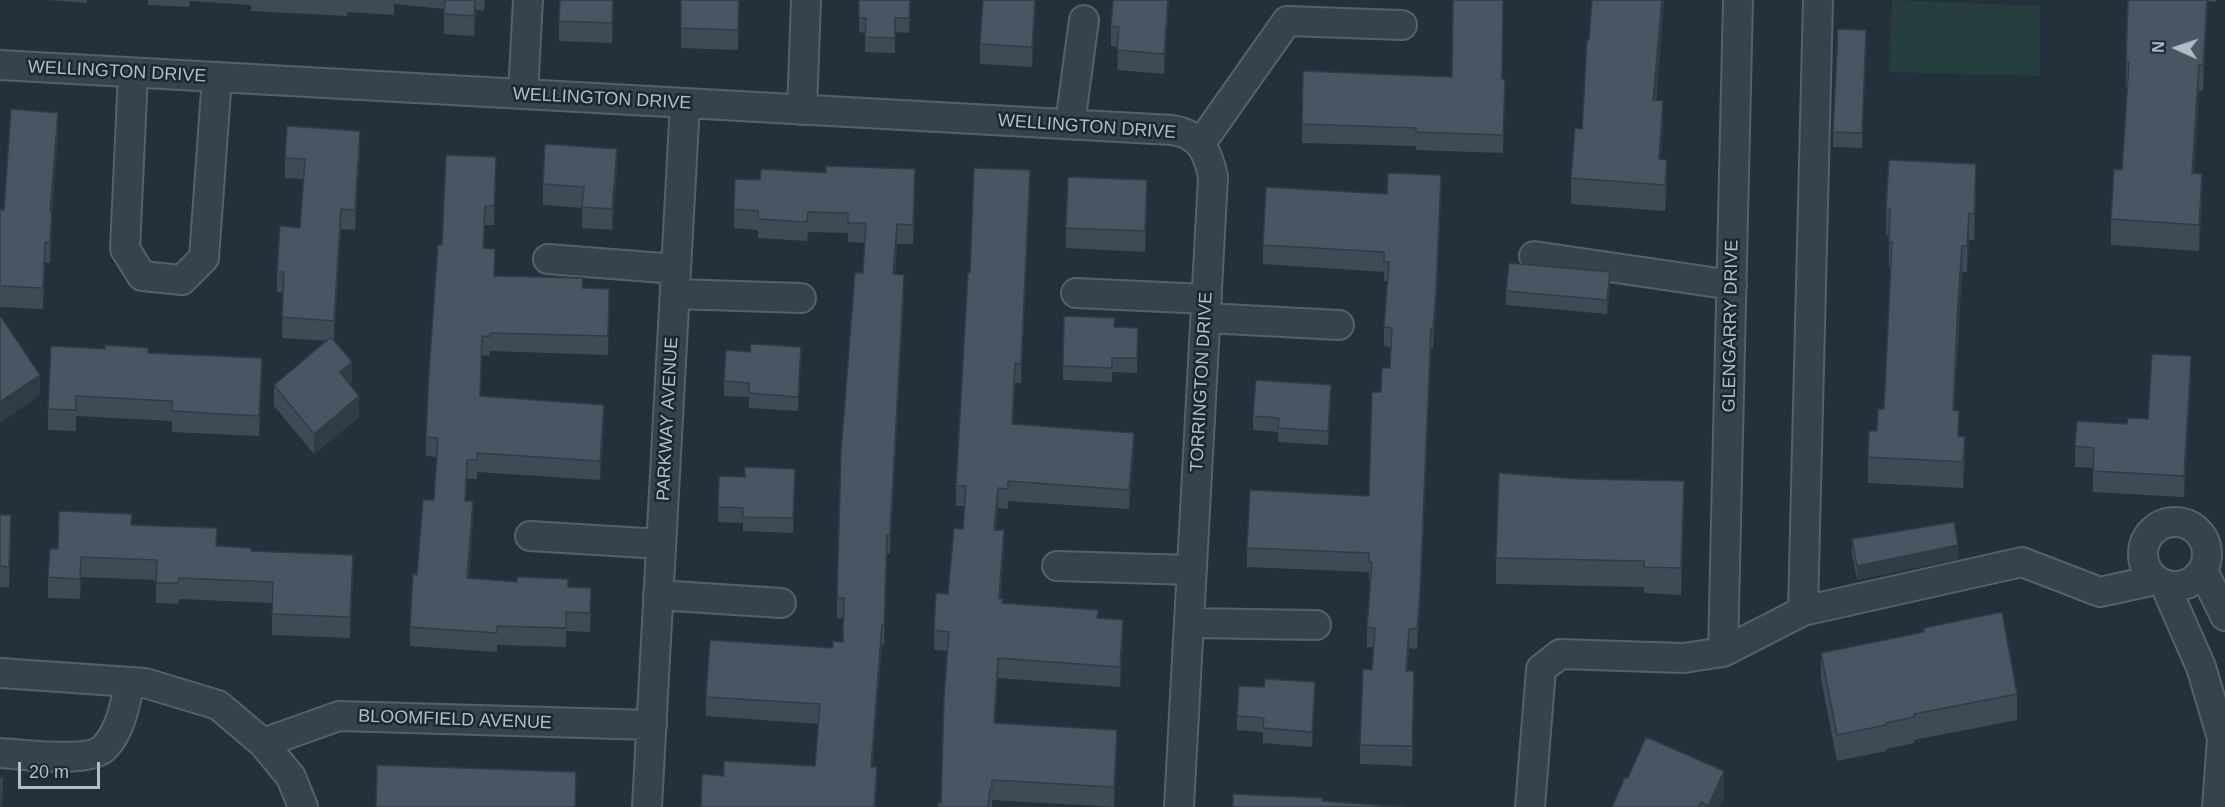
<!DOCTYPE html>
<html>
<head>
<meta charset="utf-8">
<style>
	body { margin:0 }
	#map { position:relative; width:2225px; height:807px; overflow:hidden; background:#24303c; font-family:Helvetica,sans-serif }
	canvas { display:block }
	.north { position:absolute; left:2147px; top:18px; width:60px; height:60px; -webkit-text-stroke:4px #1d2731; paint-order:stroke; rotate:273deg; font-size:16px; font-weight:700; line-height:24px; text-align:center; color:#b3bdc8 }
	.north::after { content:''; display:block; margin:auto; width:21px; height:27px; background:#b3bdc8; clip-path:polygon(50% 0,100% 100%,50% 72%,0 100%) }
	.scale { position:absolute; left:18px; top:762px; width:82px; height:27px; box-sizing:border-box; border:3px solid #b3bdc8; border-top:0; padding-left:8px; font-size:18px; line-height:21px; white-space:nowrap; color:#b3bdc8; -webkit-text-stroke:4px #1d2731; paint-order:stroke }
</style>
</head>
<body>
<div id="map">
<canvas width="2225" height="807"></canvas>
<div class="north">N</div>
<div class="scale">20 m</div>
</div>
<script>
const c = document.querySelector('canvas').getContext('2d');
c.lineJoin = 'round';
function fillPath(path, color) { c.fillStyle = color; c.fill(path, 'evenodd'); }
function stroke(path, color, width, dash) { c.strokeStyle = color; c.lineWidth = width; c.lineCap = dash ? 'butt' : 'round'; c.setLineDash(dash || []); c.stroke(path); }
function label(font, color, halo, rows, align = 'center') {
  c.font = font + ' Helvetica,sans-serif'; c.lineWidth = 5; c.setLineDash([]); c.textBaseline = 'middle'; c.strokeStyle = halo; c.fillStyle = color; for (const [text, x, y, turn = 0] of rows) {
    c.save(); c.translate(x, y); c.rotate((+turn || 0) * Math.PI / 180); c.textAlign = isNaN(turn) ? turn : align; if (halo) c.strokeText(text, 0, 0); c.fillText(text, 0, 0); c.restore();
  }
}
const green = new Path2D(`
	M1892,0L2040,6V76L1889,72Z`);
const minor = new Path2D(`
	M0,65L1172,130C1199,134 1208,151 1213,177L1179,807
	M133,73L125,249L142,276L182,280L204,258L217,77
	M523,94L528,0
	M802,110L806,0
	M1070,124L1084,20
	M1201,143L1287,21L1402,25
	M1534,256L1732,285
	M548,259L676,269
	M1076,293L1207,299
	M675,294L801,298
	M1206,318L1339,325
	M2143 554a32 32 0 1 1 64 0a32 32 0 1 1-64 0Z
	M530,536L661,544
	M1057,566L1192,570
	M2203,571L2225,616
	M2165,585L2201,667L2222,738L2217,807
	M658,595L781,603
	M1803,611L1818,0
	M1189,623L1316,625
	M1723,652L1738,0
	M0,673L145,683L218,705L263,743L291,777L303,807
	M263,743L339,716L652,725
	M0,753C22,754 90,764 105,747C121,730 125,704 130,682
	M647,807L685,103
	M1530,807L1541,669L1560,654L1684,658L1723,652L1803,611L2022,562L2100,592L2155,580`);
const wall = new Path2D(`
	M47,0H87V3Z
	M148,0H485L484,11L476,10L474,36L444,34V9L394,4V15L347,12V16L251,11V5L190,1L189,7L148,5Z
	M614,0L612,43L559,41V21Z
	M681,0H739L738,50L681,48Z
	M859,0H910L909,33L895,32V53L865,52V33L859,32Z
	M983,0H1036L1032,67L980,64V44Z
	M1113,0H1169L1164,74L1117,70L1118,47L1111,46V26Z
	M1592,0H1664L1656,101L1663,127L1660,159L1667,186L1665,211L1571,204V178L1582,129Z
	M2128,0H2216V2L2208,1L2203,91H2199L2194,173L2202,200L2199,251L2111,245V219L2122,170L2128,88H2126V62Z
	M1866,45L1862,148L1833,147V132Z
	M1452,77L1502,79L1505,97L1503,153L1416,150V146L1302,143V124Z
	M58,133L52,212V232L50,263L45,262L43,309L0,307V209L4,210Z
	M360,152L355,230L341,229L334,340L352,383L350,385L359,417L314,454L274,406V385L327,341L282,338L283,293L277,292V272L300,228L303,179L285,178V158Z
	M617,170L612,230L582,228V208L543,205V184Z
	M496,176L494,225H485L484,248L495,268V276L583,288L609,289L608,355L490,351L489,356L482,355L480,396L604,424L600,480L477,472V479H467L466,501L473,520L469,578L568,587L591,607L590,632L566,631V647L497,645V652L410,646V627L417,575L434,500L437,457L426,456V437L442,245Z
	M760,180L915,188L913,244H897L895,274L904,294L890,554H887L884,645L882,644L872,767L877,786L724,776L815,766L819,724L706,716V697L833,648L843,642L844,618H837V598L865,243L848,242V233L808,232L807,241L758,238V230L734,228V209Z
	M1030,190L1021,383H1015L1013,424L1134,452L1129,509L1008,501V509L998,508L996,530L1004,550L1000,598L1003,603L1098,618L1123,639L1120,687L998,678L995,724L1117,750L1114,807L992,800V807H938L941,803L948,651L934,650V630L948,594L963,529L965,506H956V486L970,273Z
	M1976,190L1974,240H1969L1967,272H1962L1954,410L1965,463L1963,488L1868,483V457L1884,409L1891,268H1889V235H1886V209Z
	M1387,194L1441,195L1436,310L1433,348H1431L1420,610L1417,649L1409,648L1407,671L1414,691L1412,766L1360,764V745L1372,670L1374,647H1367V627L1371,581H1369V572L1247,567V548L1369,496L1381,392L1390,368L1391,347L1384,346V327L1387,281H1384V272L1263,264V245Z
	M1147,201L1145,252L1066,248V228Z
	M1610,286L1607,314L1506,305V291Z
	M1064,316L1115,327L1138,328L1137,373L1112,372V382L1063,380Z
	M148,353L262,379L259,436L172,432V421L76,416V431L48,430V409Z
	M801,361L798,411L749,408V397L724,396V381Z
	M2191,377L2184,497L2093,492V468L2075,467V446L2127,424L2148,419Z
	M1331,399L1328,445L1278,442V432L1253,430V416Z
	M1579,479L1684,507L1681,595L1644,593V587L1496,584V558Z
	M795,483L793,533L743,531V523L718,522V507Z
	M0,515L11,536L9,587H0Z
	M132,525L217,546L251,551L353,576L350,638L272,635V603L179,599L178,604L156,603V580L81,577L80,599L48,598V577L58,549Z
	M1852,539L1958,559L1857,580L1852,554Z
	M1924,628L2017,694V720L1914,740V743L1886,749V751L1837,761L1821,679V653L1924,632Z
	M1315,697L1312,747L1263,743V732L1237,730V716Z
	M1628,778L1724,798L1719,807H1612Z`);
const shadedWall = new Path2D(`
	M475,0L476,10L474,36V16Z
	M613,0H614L612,43V23Z
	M1035,0H1036L1032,67V47Z
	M1168,0H1169L1164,74V54Z
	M1662,0H1664L1653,127V100Z
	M2207,0H2208L2203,91V65Z
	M1866,30V45L1862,148V133Z
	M2199,65V91L2192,199V173Z
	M1505,79V97L1503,153V135Z
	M1663,101V127L1659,185V159Z
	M58,113V133L50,232V212Z
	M360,131V152L355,230V210Z
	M617,149V170L612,230V209Z
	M496,157V176L494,225V206Z
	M1667,160V186L1665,211V185Z
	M1976,164V190L1974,240V214Z
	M915,169V188L913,244V225Z
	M1030,170V190L1021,383V364Z
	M2202,174V200L2199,251V225Z
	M1441,175V195L1436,310L1433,348V329Z
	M1147,180V201L1145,252V231Z
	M341,209V229L334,341V321Z
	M52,212V232L50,263V242Z
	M1969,213V240L1967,272V246Z
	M897,224V244L893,294V274Z
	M45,242V262L43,309V288Z
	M1962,246V272L1958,329L1953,436V410L1958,303Z
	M495,249V268L494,295V276Z
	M1610,272V286L1607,314V300Z
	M904,275V294L890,554V535Z
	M1431,328V348L1420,610L1417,649V629Z
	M482,336V355L480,415V396Z
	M801,347V361L798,411V397Z
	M2191,356V377L2184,497V476Z
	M262,358V379L259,436V416Z
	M352,362V383L340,393V372Z
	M1015,363V383L1012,444V424Z
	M40,375V395L0,423V402Z
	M1331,385V399L1328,445V431Z
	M359,396V417L314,454V434Z
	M604,405V424L600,480V461Z
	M1134,433V452L1129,509V490Z
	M1965,437V463L1963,488V462Z
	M467,460V479L465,519V501Z
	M1684,481V507L1681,595V568Z
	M998,488V508L994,550V530Z
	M473,501V520L467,597V578Z
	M11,515V536L9,587V567Z
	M1004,530V550L999,618V598Z
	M887,535V554L884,645V625Z
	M1958,545V559L1857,580V566Z
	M353,555V576L350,638V617Z
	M81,557V577L80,599V579Z
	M1123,620V639L1120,687V667Z
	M882,625V644L871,786V767Z
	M1409,629V648L1406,690V671Z
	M998,658V678L994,743V723Z
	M1414,671V691L1412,766V746Z
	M1315,682V697L1312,747V732Z
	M1117,730V750L1114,807V787Z
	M877,767V786L876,807H874Z
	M1724,771V798L1719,807H1708Z
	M3,778V807H1Z`);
const building = new Path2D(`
	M445,0H475L474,16L444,14Z
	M560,0H613L612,23L559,21Z
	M681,0H739L738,30L681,28Z
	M859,0H910L909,18H895V38L865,37L866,18H859Z
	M983,0H1035L1032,47L980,44Z
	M1113,0H1168L1164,54L1117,50L1119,27L1111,26Z
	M1453,0H1503L1502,79H1505L1503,135L1416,132V128L1302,124L1303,71L1452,77Z
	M1592,0H1662L1653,100L1663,101L1659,159L1667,160L1665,185L1571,178L1575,128L1582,129L1587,40H1589Z
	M2128,0H2207L2203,65H2199L2192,173L2202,174L2199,225L2111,219L2114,169L2122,170L2129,62H2126Z
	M1838,29L1866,30L1862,133L1833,132Z
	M11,109L58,113L50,212H52L50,242H45L43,288L0,286V209L4,210Z
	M287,126L360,131L355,210L341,209L334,321L282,317L284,272H277L280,226L300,228L305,159L285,158Z
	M545,144L617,149L612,209L582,207L584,187L543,184Z
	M446,155L496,157L494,206H485L483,248L495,249L494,276L583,278L582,288L609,289L608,336L490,333L489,337L482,336L480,396L604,405L600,461L477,453V460H467L465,501H473L467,578L517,582V577L568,579V587L591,588L590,613L566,612V628L497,626V633L410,627L413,574L417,575L423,500H434L438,438L426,437L429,371L438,245H442Z
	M1889,160L1976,164L1974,214L1969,213L1967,246H1962L1958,303L1953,410L1959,411L1958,436L1965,437L1963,462L1868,457L1869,431H1877L1878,409H1884L1892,242H1889L1890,209H1886Z
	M826,166L915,169L913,225L897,224L893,274L904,275L890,535H887L884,625H882L871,767H877L874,807H701L702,774L724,776V761L815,766L820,704L706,697L710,640L833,648V641L843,642L844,598H837L841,452L855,273H863L866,223H848V213L808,212L807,222L758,219V211L734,209L735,179L760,180L761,169L826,173Z
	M974,168L1030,170L1021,364L1015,363L1012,424L1134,433L1129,490L1008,481V489L998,488L994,530H1004L999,598L1003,599L1002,603L1098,610L1097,618L1123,620L1120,667L998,658L994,723L1117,730L1114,787L992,780V789H990L988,807H938V803H941L944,698L949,632L934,630L936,593L948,594L954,528L963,529L966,486H956L968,273H970Z
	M1388,173L1441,175L1436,290L1433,329L1431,328L1420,591L1417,629H1409L1406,671H1414L1412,746L1360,745L1363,669L1372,670L1375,628L1367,627L1372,562H1369V553L1247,548L1250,490L1369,496L1372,392H1381L1382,368H1390L1392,328L1384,327L1389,262H1384V252L1263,245L1266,187L1387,194Z
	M1068,177L1147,180L1145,231L1066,228Z
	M1509,263L1610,272L1607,300L1506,291Z
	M1064,316L1115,318L1114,327L1138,328L1137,358H1112V368L1063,366Z
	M1,317L40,375L0,402V318Z
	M331,337L352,362L340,372L359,396L314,434L274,385Z
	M751,344L801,347L798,397L749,393V383L724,381L726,350L750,352Z
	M105,345L148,348V353L262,358L259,416L172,411V401L76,396V410L48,409L51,346L105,349Z
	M2152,354L2191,356L2184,476L2093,471L2094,448L2075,446L2077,421L2127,424L2128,418L2148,419Z
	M1256,380L1331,385L1328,431L1278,428L1279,418L1253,416Z
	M745,467L795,469L793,518L743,517V508L718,507L719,476L745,477Z
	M1499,473L1579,479L1684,481L1681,568L1644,567V561L1496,558Z
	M59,511L132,514L131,525L217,528L216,546L251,548V551L353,555L350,617L272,614L273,582L179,578L178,583H156L157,560L81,557L80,579L48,577L50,549H58Z
	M0,515H11L9,567L0,566Z
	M1954,522L1958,545L1857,566L1852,539Z
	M2002,612L2017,694L1914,714V717L1886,723V725L1837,735L1821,653L1924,632V628Z
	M1265,679L1315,682L1312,732L1263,728L1264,718L1237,716L1239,686L1264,687Z
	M1646,737L1724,771L1708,806L1701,802L1699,807H1612L1625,777L1628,778Z
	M377,765L576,772L575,807H376Z
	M0,778H3L1,807H0Z
	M1233,794L1322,798V801L1403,807H1233Z`);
const streetNames = [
	["WELLINGTON DRIVE",117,72,3],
	["WELLINGTON DRIVE",602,99,3],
	["WELLINGTON DRIVE",1087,127,4],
	["GLENGARRY DRIVE",1731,326,-89],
	["TORRINGTON DRIVE",1202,382,-87],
	["PARKWAY AVENUE",668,419,-87],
	["BLOOMFIELD AVENUE",455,720,2]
];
fillPath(green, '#273e3e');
stroke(minor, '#56606a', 32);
stroke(minor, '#38424c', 28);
fillPath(wall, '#3e4a55');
fillPath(shadedWall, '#323c45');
fillPath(building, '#485663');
stroke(building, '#323c45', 1.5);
label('18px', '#b3bdc8', '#1d2731', streetNames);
</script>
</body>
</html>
